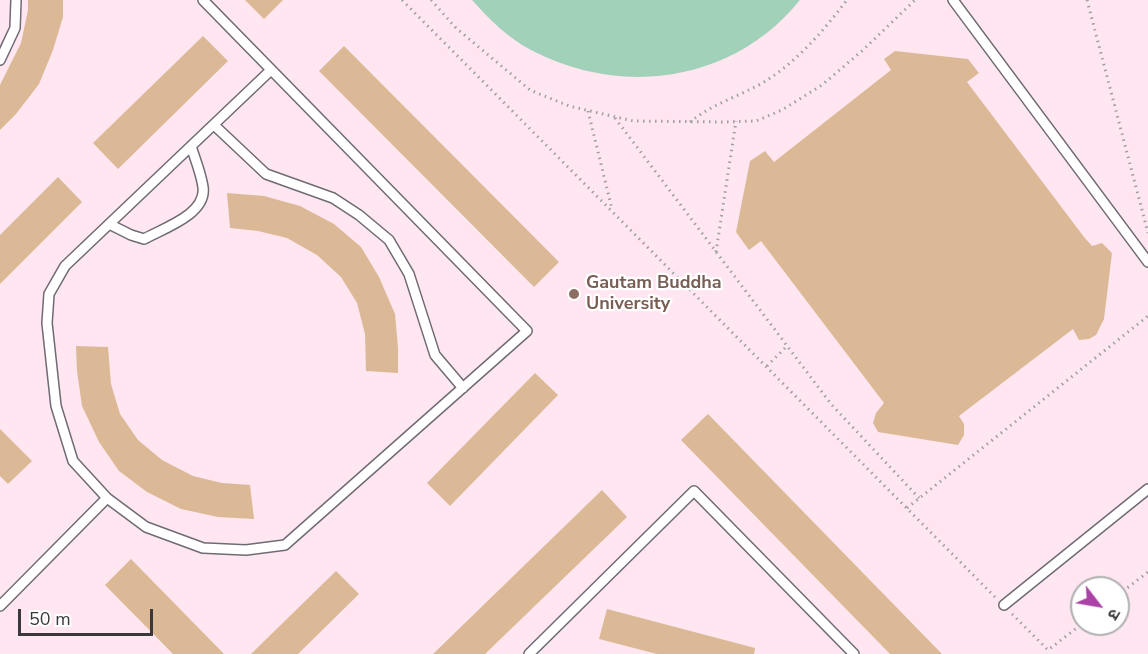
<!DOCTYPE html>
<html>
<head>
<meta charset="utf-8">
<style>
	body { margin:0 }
	#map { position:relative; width:1148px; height:654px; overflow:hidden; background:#f9f6ff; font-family:"Nunito Sans","Noto Sans Devanagari",sans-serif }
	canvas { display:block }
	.north { position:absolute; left:1070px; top:576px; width:60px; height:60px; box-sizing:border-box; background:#fff; border:2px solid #b0afb1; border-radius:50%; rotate:121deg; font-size:16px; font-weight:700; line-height:24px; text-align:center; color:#3a383d }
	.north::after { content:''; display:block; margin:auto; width:21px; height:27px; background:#ab42a5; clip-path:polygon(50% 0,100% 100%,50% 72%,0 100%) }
	.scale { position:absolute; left:18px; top:609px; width:135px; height:27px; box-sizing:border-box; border:3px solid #3a383d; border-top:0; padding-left:8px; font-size:18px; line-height:21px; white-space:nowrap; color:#3a383d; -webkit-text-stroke:4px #fff; paint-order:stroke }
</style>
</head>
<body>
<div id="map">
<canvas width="1148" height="654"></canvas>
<div class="north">उ</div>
<div class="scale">50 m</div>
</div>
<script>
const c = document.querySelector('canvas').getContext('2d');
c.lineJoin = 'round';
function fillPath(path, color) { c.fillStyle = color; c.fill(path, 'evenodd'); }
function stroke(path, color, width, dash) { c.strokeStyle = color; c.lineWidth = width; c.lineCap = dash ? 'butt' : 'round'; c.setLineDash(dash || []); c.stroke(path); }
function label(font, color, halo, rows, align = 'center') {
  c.font = font + ' "Nunito Sans",sans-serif'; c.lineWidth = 4.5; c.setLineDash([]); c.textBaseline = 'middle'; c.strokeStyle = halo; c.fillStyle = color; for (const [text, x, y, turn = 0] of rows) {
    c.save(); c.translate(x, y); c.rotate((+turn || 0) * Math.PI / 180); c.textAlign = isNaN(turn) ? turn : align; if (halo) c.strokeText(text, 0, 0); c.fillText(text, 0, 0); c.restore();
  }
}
const education = new Path2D(`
	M0,0H1148V654H0ZM1082,588H1118V624H1082Z`);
const green = new Path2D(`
	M472,0H800C734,82 622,98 531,50C508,38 489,19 472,0Z`);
const building = new Path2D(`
	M28,0H63V17L53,50L39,84L16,114L0,130V85L21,43L28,10Z
	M245,0H283L264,19Z
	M203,36L228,61L118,169L93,143Z
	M344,46L559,262L534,287L319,71Z
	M895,51L968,59L979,73L967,82L1084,237L1092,246L1102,243L1112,253L1104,319L1096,335L1089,339L1079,340L1073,329L959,416L964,424V435L958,445L878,432L873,423L876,413L884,403L761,241L749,250L736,232L750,161L765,151L774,162L891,70L884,59Z
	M58,177L82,202L0,284V235Z
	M227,193L264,196L300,206L334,224L361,247L379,277L395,314L398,348V373L366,371L365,334L357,303L341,277L317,255L287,238L258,231L230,228Z
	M76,346L108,347L111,384L120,414L138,440L162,460L193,476L222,483L250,485L254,519L218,517L181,509L147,492L119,471L99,442L82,406L77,371Z
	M535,373L558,395L450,506L427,483Z
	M708,414L942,654H890L681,440Z
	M0,429L32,461L8,484L0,476Z
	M602,490L627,517L485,654H433Z
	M131,559L224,654H173L105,585Z
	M336,571L359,594L298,654H251Z
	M607,609L755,648L754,654H657L599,639Z`);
const path = new Path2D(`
	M402,0L995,597
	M431,0L456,28L530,90L569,106L633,121L724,122L756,121L782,110L822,85L863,50L915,0
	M1087,0L1148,233
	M588,111L612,209
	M615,118L831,404L919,498
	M690,122C712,104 740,96 764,82C798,61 823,31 847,0
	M716,252L736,121
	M767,366L787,346
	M907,508L1148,316
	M1118,595L1148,572
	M1012,614L1048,650L1082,624`);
const lane = new Path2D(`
	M203,0L527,331L285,545L246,550L203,548L146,527L107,498L73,461L56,406L47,323L49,294L65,266L271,70
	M953,0L1148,262
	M0,60L15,28L16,0
	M214,125L266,174L333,198L359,215L389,240L409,274L435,355L463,388
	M109,224L131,235L144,239C164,228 207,214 203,187C201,173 195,159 191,146
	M1004,605L1148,489
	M0,606L107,498
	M529,654L694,491L854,654`);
const markers = [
	[574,294,6,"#8d6e63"]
];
const educationNames = [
	["Gautam Buddha",586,284],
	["University",586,305]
];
fillPath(education, '#ffe6f0');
fillPath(green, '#a2d1ba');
fillPath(building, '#dcb996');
stroke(lane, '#6f6b75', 12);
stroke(path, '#a09ea5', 3, [1.5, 4.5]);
stroke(lane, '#fff', 9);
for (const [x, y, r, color] of markers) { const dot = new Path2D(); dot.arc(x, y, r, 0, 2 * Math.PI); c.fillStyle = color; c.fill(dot); stroke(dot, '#fff', 2); }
label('bold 18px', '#785e54', '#fff', educationNames, 'left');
</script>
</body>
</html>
